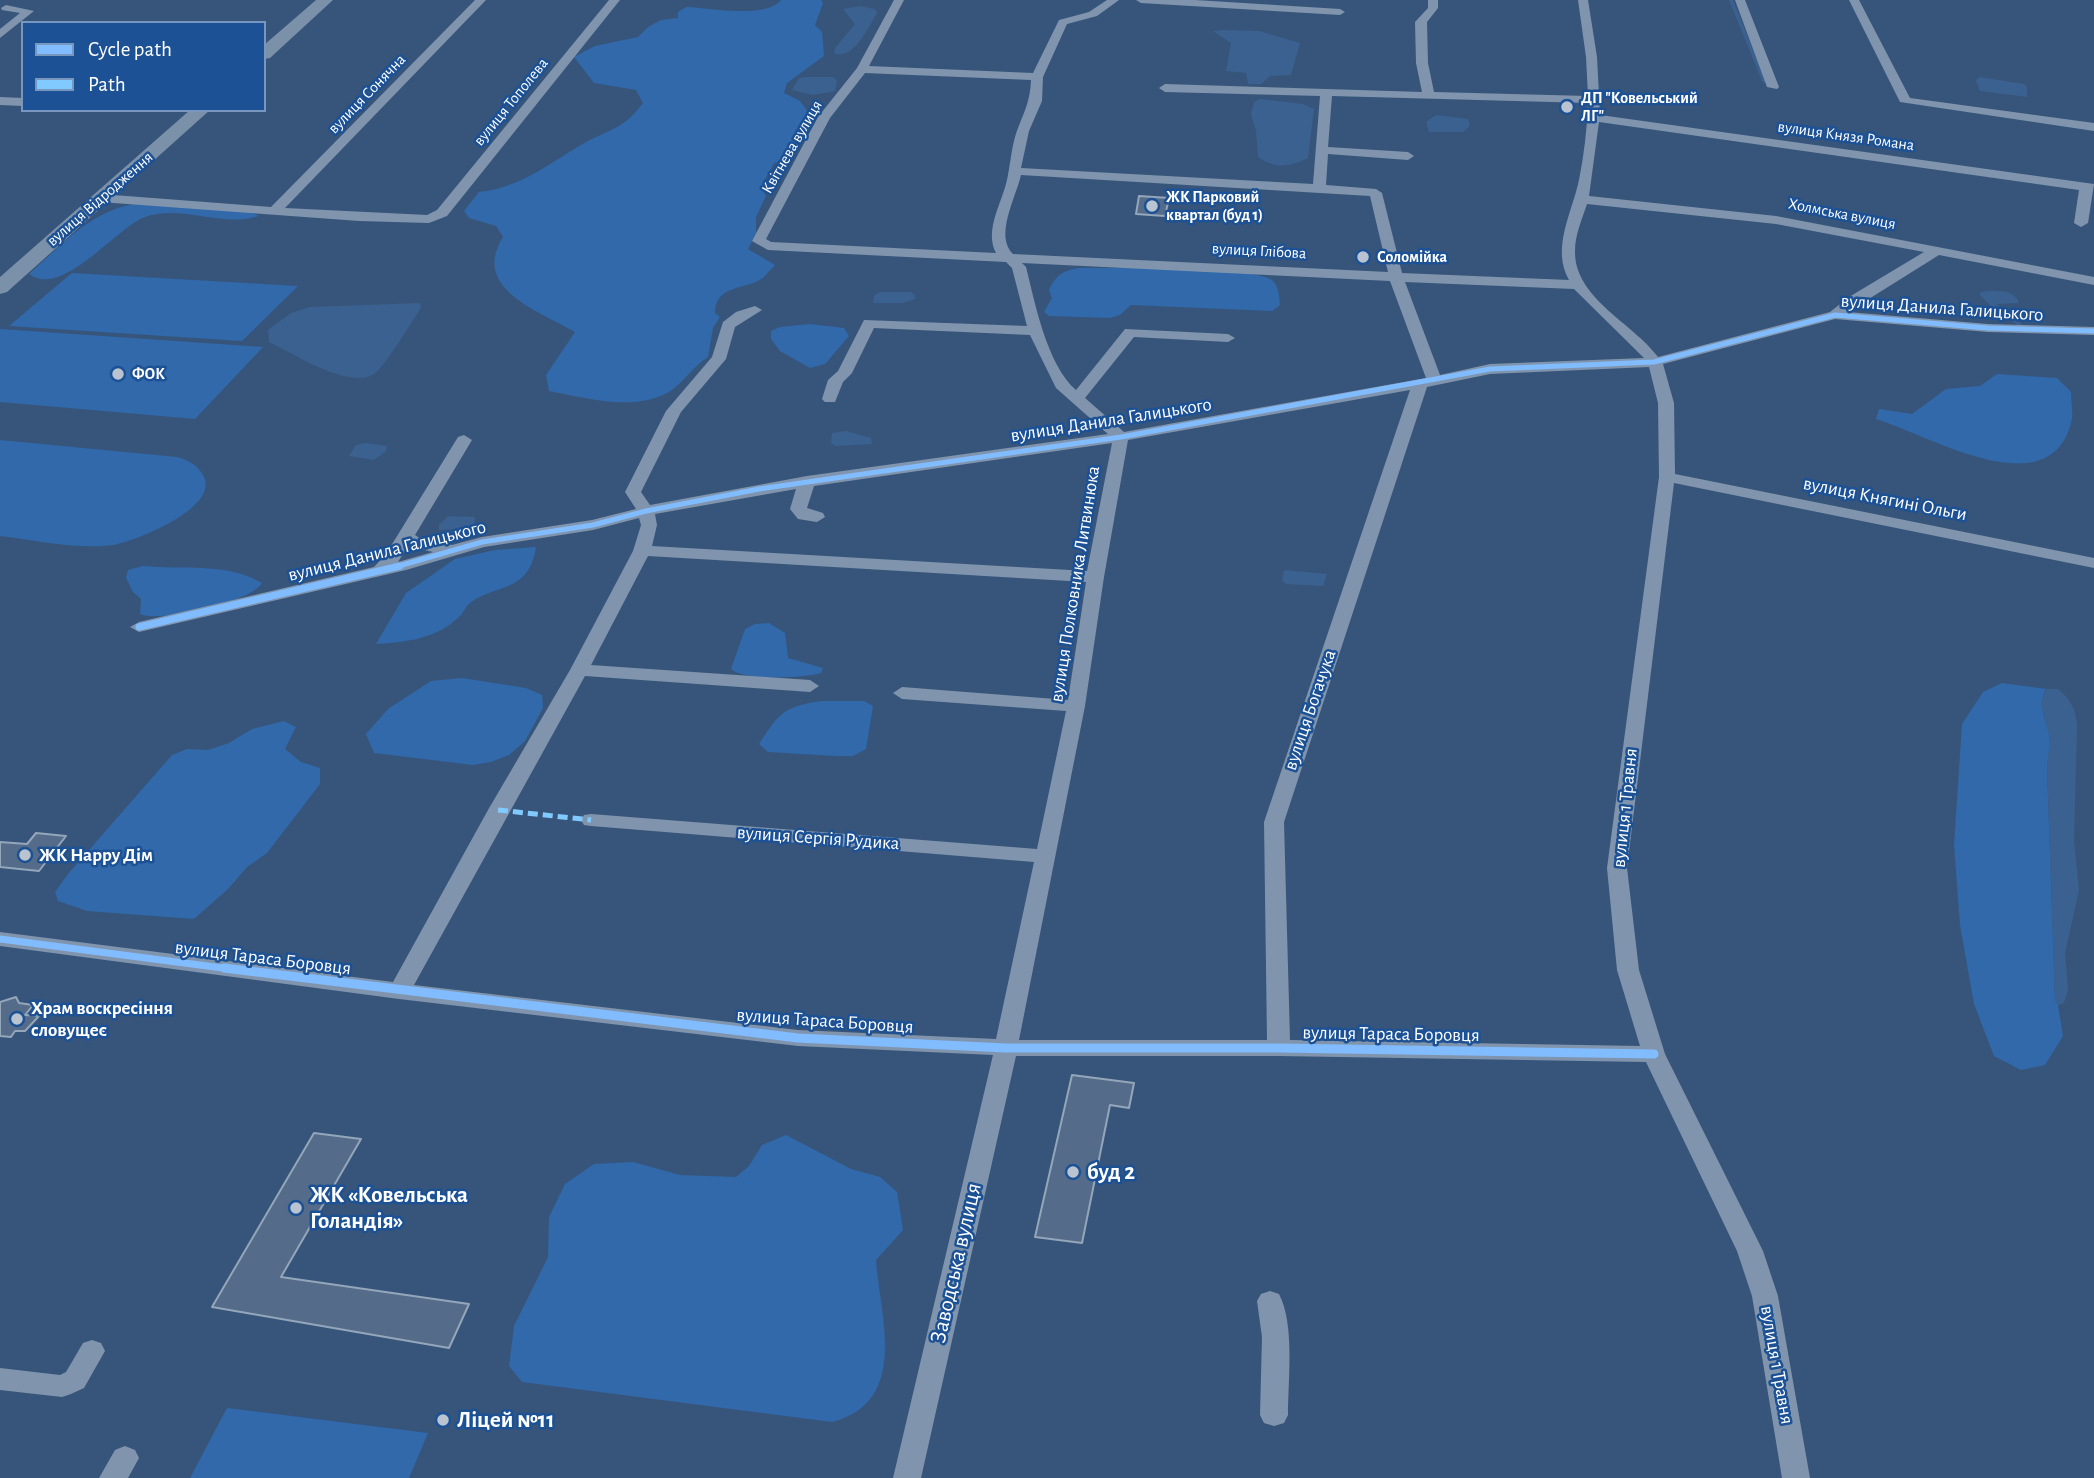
<!DOCTYPE html>
<html>
<head>
<meta charset="utf-8">
<style>
	body { margin:0 }
	#map { position:relative; width:2094px; height:1478px; overflow:hidden; background:#37557a; font-family:"Alegreya Sans",sans-serif }
	canvas { display:block }
	.legend { position:absolute; left:21px; top:21px; width:245px; height:91px; box-sizing:border-box; background:#1c5295; border:2px solid #7797bf; margin:0; padding:9px 12px; list-style:none; font-size:21px; color:#fff }
	.legend li { display:flex; align-items:center; gap:14px; height:35px }
	.legend b { width:35px; border:2px solid #7797bf }
</style>
</head>
<body>
<div id="map">
<canvas width="2094" height="1478"></canvas>
<ul class="legend">
<li><b style="height:9px;background:#80bcff"></b>Cycle path</li>
<li><b style="height:9px;background:#80caff"></b>Path</li>
</ul>
</div>
<script>
const c = document.querySelector('canvas').getContext('2d');
c.lineJoin = 'round';
function fillPath(path, color) { c.fillStyle = color; c.fill(path, 'evenodd'); }
function stroke(path, color, width, dash) { c.strokeStyle = color; c.lineWidth = width; c.lineCap = dash ? 'butt' : 'round'; c.setLineDash(dash || []); c.stroke(path); }
function label(font, color, halo, rows, align = 'center') {
  c.font = font + ' "Alegreya Sans",sans-serif'; c.lineWidth = 5; c.setLineDash([]); c.textBaseline = 'middle'; c.strokeStyle = halo; c.fillStyle = color; for (const [text, x, y, turn = 0] of rows) {
    c.save(); c.translate(x, y); c.rotate((+turn || 0) * Math.PI / 180); c.textAlign = isNaN(turn) ? turn : align; if (halo) c.strokeText(text, 0, 0); c.fillText(text, 0, 0); c.restore();
  }
}
const green = new Path2D(`
	M781,0H821L823,3L815,25L822,32L824,56L787,83L784,93L800,101L813,119C802,139 799,157 774,163L761,187L766,196L756,217V233L748,249L775,265C771,269 767,274 763,278C747,290 715,284 715,313L720,317L713,328L708,357C694,366 685,380 672,390C637,413 587,398 549,391L546,375L575,332C541,312 470,289 503,237L496,226L469,218L464,211L479,192C519,188 547,165 581,145C608,129 622,131 643,103L636,90L594,83L574,57L595,46L638,37L648,27L661,20L678,18V12L686,7C709,8 767,19 781,0Z
	M134,204L251,212L259,216C222,228 181,204 145,217C117,227 62,299 29,274C62,245 89,212 134,204Z
	M1078,268C1110,268 1253,266 1272,280C1279,286 1279,296 1280,305L1272,311L1131,305L1120,315L1110,318L1049,316L1044,312L1052,298L1049,290C1056,275 1063,271 1078,268Z
	M72,273L298,286L242,341L9,326Z
	M810,324L844,328L849,336L825,364L810,368L780,351L771,339V331L780,327Z
	M0,329L263,347L195,419L0,402Z
	M1997,374L2057,378L2071,392C2071,400 2073,411 2072,419C2052,511 1927,434 1876,419L1879,409L1912,414L1946,389L1980,386Z
	M0,440L177,457C189,460 197,465 203,475C222,507 136,541 113,545C77,550 36,540 0,536Z
	M536,547C529,593 498,583 470,603C466,606 464,611 461,615C438,639 406,642 376,644L406,593L455,559L495,550Z
	M143,566C182,570 227,562 262,583C251,602 160,623 140,614L141,599L133,592L126,578L128,570Z
	M769,623L785,633L788,658L823,668L821,673C804,678 744,681 731,669L745,629L755,624Z
	M462,678L526,688L542,695L543,708L525,741L509,755L491,762L473,765L374,753L366,734L388,709L431,681Z
	M2002,683L2046,689C2035,707 2050,724 2050,742C2050,750 2048,758 2047,766L2055,999L2058,1005L2063,1036L2045,1065L2021,1070L1994,1056L1974,1004L1960,925L1954,845L1962,724L1983,692Z
	M822,701H864L873,706L866,749L853,756H835L768,752L759,744C779,713 784,706 822,701Z
	M284,721L296,727L285,749L301,762L320,768V784L267,853L247,867L228,889L194,919L87,911L58,901L55,892L68,874L172,755L187,749L208,750L229,743L252,729Z
	M786,1135L851,1169L880,1177L897,1192L903,1230L876,1260C880,1317 910,1402 832,1422L522,1382L509,1366L514,1326L548,1257L549,1217L565,1184L594,1164L633,1162L680,1175L736,1177L749,1166L762,1145Z
	M227,1408L428,1433L409,1478H190Z`);
const water = new Path2D(`
	M859,6L875,9L877,13C868,28 853,61 834,53L835,48L855,24L843,9Z
	M1224,30L1259,31L1300,43L1291,75L1270,76L1261,84H1248L1246,73L1226,71L1231,43L1213,31Z
	M807,77H833L837,80L835,91L813,95L792,90L799,78Z
	M1979,77L2024,84L2027,87V97L1980,91L1976,80Z
	M1260,99L1303,104L1314,109L1308,158C1290,167 1275,169 1258,157L1256,131L1251,114L1254,102Z
	M1436,115L1468,119L1470,125L1463,132H1429L1426,122Z
	M1988,291C2000,291 2015,290 2019,303L1996,304L2024,326H2019L1993,308L1980,295L1981,292Z
	M880,292H911L915,295V299L903,303H873L874,296Z
	M420,303L421,308C412,321 384,368 374,374C349,390 293,353 269,342L268,330L291,313L310,307Z
	M846,431L871,438L872,444L835,446L831,443L832,433Z
	M365,443L387,446L386,451L374,460L349,456L356,445Z
	M448,516L475,517L474,528L439,530V525Z
	M1284,570L1327,574L1323,586L1286,584L1282,581Z
	M2046,689H2058C2071,700 2076,709 2077,726L2074,840L2079,890L2065,953L2068,990L2064,1003L2058,1005L2055,999L2047,766L2050,739L2041,703Z`);
const stream = new Path2D(`
	M1731,0L1764,81`);
const building = new Path2D(`
	M1139,196L1169,198L1165,216L1136,214Z
	M36,833L66,836L39,871L0,867V842L27,844Z
	M16,997L19,1003L33,1005L25,1015L39,1016L25,1031H15L11,1037L0,1036V1002Z
	M1072,1075L1134,1083L1129,1108L1110,1105L1082,1243L1035,1237Z
	M314,1133L361,1139L281,1277L469,1304L449,1348L212,1307Z`);
const street = new Path2D(`
	M475,0H486L285,208L427,215L437,210L609,0H620L447,216L429,223L359,221L100,202L93,198L100,194L271,207Z
	M894,0H904L869,66L1033,73L1059,20L1089,12L1107,0H1119L1097,16L1067,24L1043,77L1042,101L1029,131L1021,168L1313,184L1320,96L1165,92L1159,88L1165,84L1422,92L1416,63L1415,22L1428,8V0H1438V8L1427,22L1428,63L1434,92L1588,96L1586,57L1578,0H1588L1597,57L1600,115L2094,184L2088,223L2081,227L2074,223L2079,190L1599,122L1589,196L1776,216L2094,277V285L1939,255L1848,312L1988,324L2094,327V335L1988,332L1835,319L1663,364L1674,403L1675,474L2094,558V568L1674,483L1627,868L1639,970L1665,1054L1763,1251L1778,1296L1810,1478H1782L1752,1296L1737,1251L1646,1062L1279,1056H1016L921,1478H893L993,1055L798,1046L399,999L0,946V932L393,982L488,810L570,670L633,551L641,525L639,518L593,530L484,547L406,570L139,632L130,627L139,622L374,567L386,554L458,437L464,435L472,440L415,535L421,539L452,545L482,537L592,520L636,509L625,492L666,411L712,357L723,322L736,312L755,306L762,310L735,327L726,359L681,412L641,492L650,505L807,476L1108,434L1056,388L1030,335L874,328L852,373L843,382L835,402H825L822,399L828,380L838,371L864,320L1027,326L1012,268L1006,262L768,250L752,241L818,117L857,68ZM865,73L1031,80C1030,105 1022,115 1015,137C1011,152 1010,166 1007,180C1002,203 984,230 996,253L771,242L766,239L830,118ZM1332,96L1588,103C1587,129 1584,155 1579,180C1572,213 1551,248 1569,280L1402,273L1382,193L1376,189L1326,185L1328,154L1408,160L1414,156L1408,152L1328,147ZM1021,175L1370,196L1388,272L1013,254C994,236 1016,197 1021,175ZM1587,204L1776,224L1924,252L1849,297L1830,312L1658,357C1633,323 1574,298 1575,251C1575,235 1582,219 1587,204ZM1022,263L1390,281L1426,378L1124,432L1085,398L1134,337L1228,342L1235,338L1228,334L1125,329L1076,390C1047,365 1035,303 1026,267ZM1405,282L1574,289L1644,358L1490,364L1440,375ZM1649,367L1658,403L1659,477L1607,868L1617,970L1640,1046L1290,1040L1284,822L1427,387L1490,374ZM1410,390L1264,822L1267,1040H1019L1085,706L1104,577L1128,440ZM1112,443L1087,571L652,546L657,525L655,514L796,489L790,509L798,519L817,522L825,517L823,513L807,508L814,486ZM408,546L433,552L398,562ZM648,556L1086,582L1068,700L902,687L893,693L902,699L1066,711L1037,849L591,814L584,815L581,820L584,825L591,826L1034,862L996,1039L798,1030L414,985L585,676L810,692L819,686L810,680L591,665Z
	M1136,0H1195L1340,9L1345,12L1340,15L1141,3Z
	M1735,0H1745L1779,87L1777,89L1767,87Z
	M1849,0H1859L1910,98L2094,123V131L1900,102Z
	M6,5L34,11L0,38V29L20,13L2,10L1,8Z
	M0,97L23,98V106L0,105Z
	M1270,1291L1279,1294C1295,1324 1288,1381 1288,1415L1284,1423L1274,1426L1264,1423L1260,1415L1262,1337L1257,1301L1261,1294Z
	M92,1340L101,1343L105,1351L84,1388L71,1394L62,1397L0,1390V1368L60,1375L66,1372L83,1343Z
	M125,1446L135,1450L139,1458L128,1478H99L115,1450Z`);
const secondary = new Path2D(`
	M316,0H333L270,58L264,59V45Z
	M190,110H210L7,292L0,294V277Z`);
const quiet = new Path2D(`
	M498,810L591,820`);
const cyclewayFar2 = new Path2D(`
	M392,568L482,542L593,525L646,511L759,489L1121,437L1490,369L1654,362L1835,315L1988,328L2094,331`);
const cyclewayFar1 = new Path2D(`
	M139,627L400,566
	M0,939L238,970`);
const cycleway = new Path2D(`
	M224,968L798,1038L1006,1048H1279L1654,1054`);
const markers = [
	[1567,107,7,"#b9c4d0"],
	[1152,206,7,"#b9c4d0"],
	[1363,257,7,"#b9c4d0"],
	[118,374,7,"#b9c4d0"],
	[25,855,7,"#b9c4d0"],
	[17,1019,7,"#b9c4d0"],
	[1073,1172,7,"#b9c4d0"],
	[296,1208,7,"#b9c4d0"],
	[443,1420,7,"#b9c4d0"]
];
const farStreetnames = [
	["вулиця Сонячна",367,94,-46],
	["вулиця Тополева",511,102,-51],
	["вулиця Князя Романа",1846,136,8],
	["Квітнева вулиця",792,147,-60],
	["вулиця Відродження",100,199,-41],
	["Холмська вулиця",1842,214,11],
	["вулиця Глібова",1259,251,3]
];
const farPoinames = [
	["ДП \"Ковельський",1581,98],
	["ЛГ\"",1581,116],
	["ЖК Парковий",1166,197],
	["квартал (буд 1)",1166,215],
	["Соломійка",1377,257],
	["ФОК",132,374]
];
const streetNames = [
	["вулиця Данила Галицького",1942,308,4],
	["вулиця Данила Галицького",1111,420,-9],
	["вулиця Княгині Ольги",1885,499,11],
	["вулиця Данила Галицького",387,551,-14],
	["вулиця Полковника Литвинюка",1075,584,-81],
	["вулиця Богачука",1310,710,-71],
	["вулиця 1 Травня",1625,808,-84],
	["вулиця Сергія Рудика",818,838,4],
	["вулиця Тараса Боровця",263,958,7],
	["вулиця Тараса Боровця",825,1021,4],
	["вулиця Тараса Боровця",1391,1034,1],
	["вулиця 1 Травня",1777,1365,80]
];
const poiNames = [
	["ЖК Happy Дім",39,855],
	["Храм воскресіння",31,1008],
	["словущеє",31,1030]
];
const nearPoinames = [
	["буд 2",1087,1172],
	["ЖК «Ковельська",310,1195],
	["Голандія»",310,1221],
	["Ліцей №11",457,1420]
];
const nearStreetnames = [
	["Заводська вулиця",956,1263,-77]
];
fillPath(green, '#3169ab');
fillPath(water, '#3b6190');
stroke(stream, '#3b6190', 3.5);
fillPath(building, '#546c89');
stroke(building, '#94a6ba', 2);
fillPath(street, '#8095ad');
fillPath(secondary, '#7b90a9');
stroke(quiet, '#80caff', 5, [10, 5]);
stroke(cyclewayFar2, '#80bcff', 5);
stroke(cyclewayFar1, '#80bcff', 7);
stroke(cycleway, '#80bcff', 9);
for (const [x, y, r, color] of markers) { const dot = new Path2D(); dot.arc(x, y, r, 0, 2 * Math.PI); c.fillStyle = color; c.fill(dot); stroke(dot, '#1c5295', 2.5); }
label('16px', '#fff', '#1c5295', farStreetnames);
label('bold 16px', '#fff', '#1c5295', farPoinames, 'left');
label('19px', '#fff', '#1c5295', streetNames);
label('bold 19px', '#fff', '#1c5295', poiNames, 'left');
label('bold 23px', '#fff', '#1c5295', nearPoinames, 'left');
label('23px', '#fff', '#1c5295', nearStreetnames);
</script>
</body>
</html>
